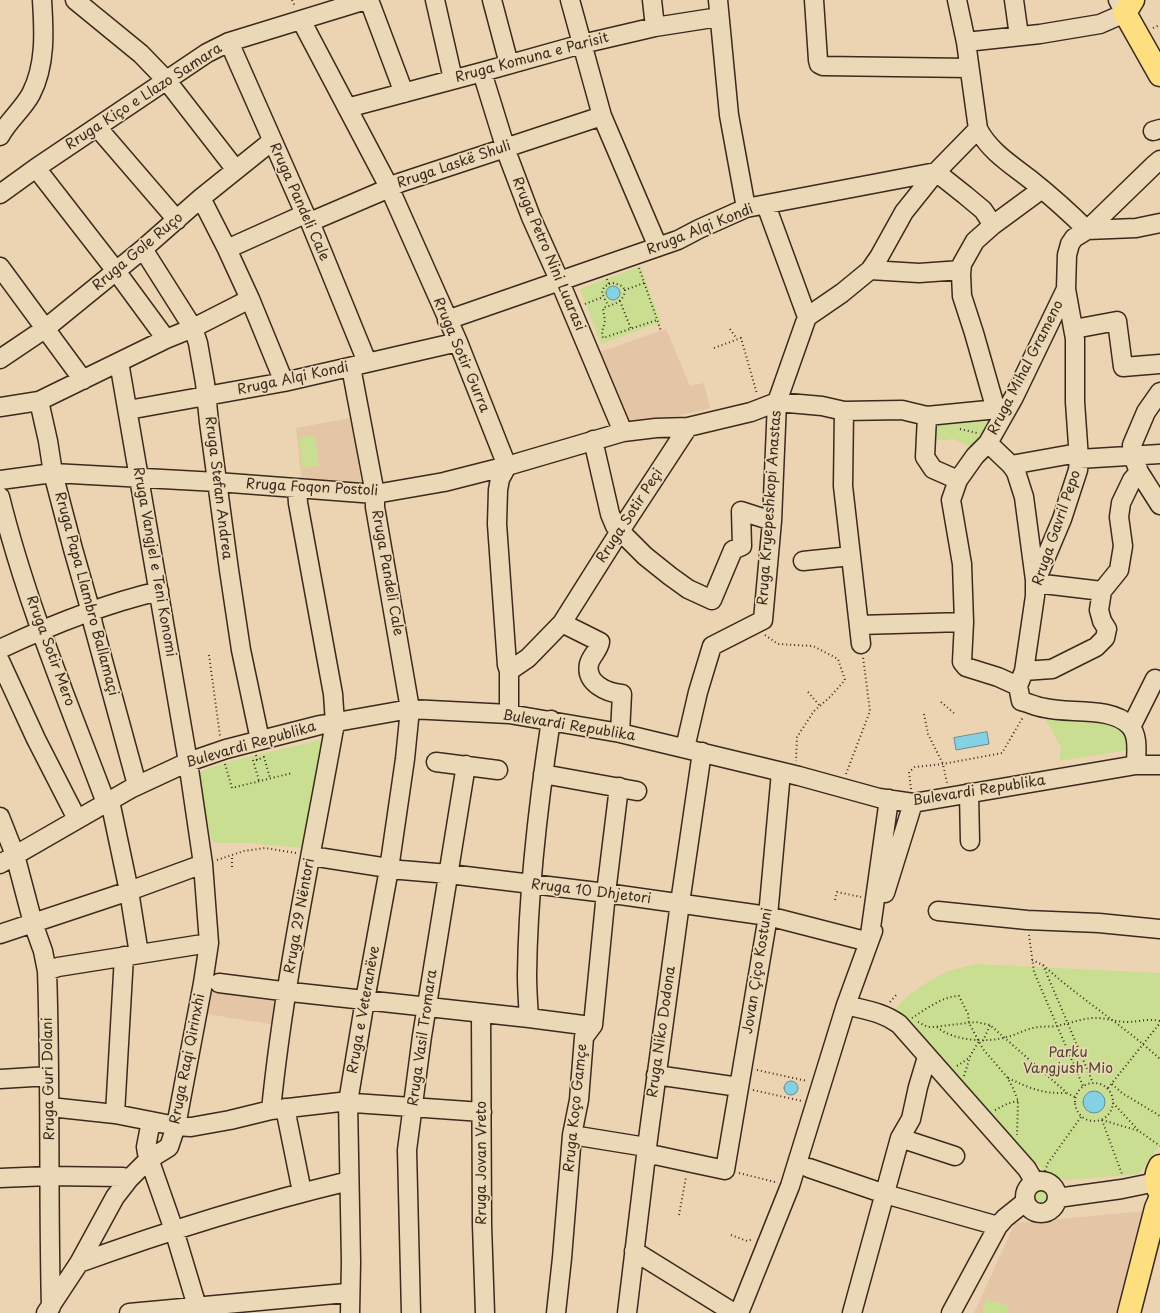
<!DOCTYPE html>
<html>
<head>
<meta charset="utf-8">
<style>
	body { margin:0 }
	canvas { display:block; background:#ecd3b2 }
</style>
</head>
<body>
<canvas width="1160" height="1313"></canvas>
<script>
const c = document.querySelector('canvas').getContext('2d');
c.lineJoin = 'round';
function fillPath(path, color) { c.fillStyle = color; c.fill(path, 'evenodd'); }
function stroke(path, color, width, dash) { c.strokeStyle = color; c.lineWidth = width; c.lineCap = dash ? 'butt' : 'round'; c.setLineDash(dash || []); c.stroke(path); }
function label(font, color, halo, rows, align = 'center') {
  c.font = font + ' "Playpen Sans",sans-serif'; c.lineWidth = 3.5; c.setLineDash([]); c.textBaseline = 'middle'; c.strokeStyle = halo; c.fillStyle = color; for (const [text, x, y, turn = 0] of rows) {
    c.save(); c.translate(x, y); c.rotate((+turn || 0) * Math.PI / 180); c.textAlign = isNaN(turn) ? turn : align; if (halo) c.strokeText(text, 0, 0); c.fillText(text, 0, 0); c.restore();
  }
}
const built = new Path2D(`
	M666,329L690,386L704,383L710,408L628,428L622,403H619L600,352Z
	M350,418L362,487L302,484L296,428Z
	M212,975L282,985L277,1025L206,1014Z
	M1146,1211L1119,1313H974L1015,1223Z`);
const green = new Path2D(`
	M640,266L661,322L601,344L580,289Z
	M992,416L976,449L951,438L950,440H934L933,421Z
	M315,436L319,466L302,468L299,437Z
	M1042,713L1124,726L1134,749L1059,761L1061,747Z
	M324,739L303,848L247,843H217L213,842L211,838L198,778L199,773L212,767L240,759Z
	M977,964L1160,973V1145L1139,1174L1066,1180L1047,1174L893,1012L902,1001L921,986L948,971Z
	M1032 1196a8 8 0 1 1 16 0a8 8 0 1 1-16 0Z
	M986,1299L1009,1306L1007,1313H982Z`);
const water = new Path2D(`
	M606 293a7 7 0 1 1 14 0a7 7 0 1 1-14 0Z
	M987,732L989,744L956,750L954,738Z
	M784 1088a7 7 0 1 1 14 0a7 7 0 1 1-14 0Z
	M1083 1102a11 11 0 1 1 22 0a11 11 0 1 1-22 0Z`);
const path = new Path2D(`
	M292,0L295,6
	M1153,28L1160,25
	M639,268L661,331
	M607,279L609,284L604,287L602,293L606,302L609,305
	M644,283L625,290C624,302 614,304 603,308L605,321L602,332L603,338L657,320
	M609,284L614,283L622,286L625,290
	M620,301L631,329
	M585,304L603,297
	M730,329L737,339
	M714,348L741,338L757,394
	M960,429L977,433
	M765,635L778,644L813,646L838,659L845,680L830,697L814,711L797,737L796,761
	M209,655L220,736
	M808,692L820,706
	M941,702L955,714
	M924,714L928,734L943,764L947,783
	M256,755L257,760L264,757L270,778
	M257,760H253L259,781
	M225,764L232,788L292,773
	M846,774L870,711L863,657
	M911,789L909,772L915,767L943,764L1002,753L1023,717
	M217,860L244,851L265,848L296,853
	M232,867V857
	M835,900L837,892L861,897
	M1029,935L1034,972L1083,1086
	M1032,960L1043,965L1093,1083
	M1043,965C1080,999 1123,1025 1160,1059
	M890,1002L898,993
	M912,1018C926,1009 943,996 959,996L968,1014L969,1023L983,1049L1007,1077L1013,1088L1018,1101L1017,1135
	M918,1022L928,1027H933L976,1022L990,1025L1067,1093L1075,1097
	M937,1027C953,1041 987,1043 1007,1037C1016,1035 1024,1030 1033,1028C1041,1026 1049,1027 1057,1026C1071,1023 1086,1017 1099,1018C1109,1019 1118,1022 1127,1022C1139,1022 1147,1018 1160,1021
	M983,1041L990,1025
	M957,1066L969,1058L979,1041
	M757,1070L807,1081
	M964,1076L969,1060
	M1008,1078C1029,1088 1043,1094 1066,1093
	M1075 1102a19 19 0 1 1 38 0a19 19 0 1 1-38 0Z
	M1112,1084L1122,1093L1160,1116
	M1108,1088L1160,1023
	M753,1090L802,1101
	M1113,1103L1138,1130
	M995,1110L1009,1103L1018,1101
	M1102,1120L1122,1174
	M1102,1120L1139,1131L1160,1146
	M1045,1171L1048,1163L1081,1117
	M739,1173L775,1182
	M679,1215L686,1177
	M731,1235L747,1241L753,1239`);
const minor = new Path2D(`
	M75,0L141,54L167,81L236,170
	M369,0L404,93
	M435,0L453,79
	M492,0L509,64
	M570,0L602,116L658,247
	M652,0L655,27
	M718,0L729,115L746,208
	M814,0L818,60L819,64L823,66L969,68
	M957,0L966,42L978,129C990,152 1012,165 1031,180C1051,196 1069,212 1087,230L1136,228L1160,223
	M1014,0L1019,36
	M301,20L389,187L458,342L507,466L500,479L498,490L497,524L507,665L509,671V714
	M229,42L305,214L310,222L367,362
	M966,42L1040,34L1100,24L1125,13L1118,0
	M482,72L508,156L531,217L560,282L623,432
	M347,108L482,72L582,44L655,27L719,17
	M97,127L177,220
	M1153,131L1160,129
	M0,136C8,121 23,109 31,94C46,65 44,31 42,0
	M36,168L116,271L166,339
	M0,194L36,168L207,53L229,42L366,0
	M201,198L227,249L250,299L284,382
	M766,205L807,317
	M310,222L380,192L399,183L602,116
	M143,249L193,328L198,343L205,383L209,422L229,570L241,650L260,740
	M227,249L305,214
	M0,267L83,380
	M870,270L919,273L961,270
	M447,320L678,240L699,229L746,208L936,172L965,195L983,210L993,225
	M1074,329L1117,321L1123,367L1160,364
	M0,359L46,328L143,249L201,198L272,141
	M1160,392L1146,412L1132,445L1133,456L1139,472L1160,505
	M39,401L48,441L53,473L73,549L91,612L93,624L137,785
	M0,407L39,401L166,339L193,328L250,299
	M128,410L284,382L458,342
	M996,410L974,333L962,296L961,274L962,264L975,241L993,225L1042,189
	M844,411L843,486L861,644
	M927,416L925,457L933,469L958,480
	M593,440L610,514L615,526L645,556L670,576L688,589L712,600L733,550L742,546L741,511L772,521
	M988,443L1011,465L1016,472L1024,497L1035,580
	M1079,459L1160,454
	M1011,465L1078,453
	M0,480L53,473L217,482L375,494L444,482L507,466L623,432L656,428L688,427L751,412L777,402L822,406L844,411L902,410L927,416L1008,408
	M0,497C26,602 68,702 106,803
	M803,561L851,556
	M1035,583L1102,591
	M562,623L600,642C599,650 591,656 589,664C585,683 607,693 622,694L620,733
	M859,625L964,622
	M0,649C51,625 104,604 159,591
	M0,661L36,739L77,819
	M509,671L528,658L562,623L620,531L688,427
	M1024,671L1052,669L1096,647L1105,638L1107,629L1102,621L1099,610L1102,591L1119,570L1123,546L1119,517L1121,503L1132,480L1139,472
	M1018,686L998,677L966,667L962,662L964,622L962,564L951,500L958,480L975,456L988,443L1014,397L1066,289L1067,255L1070,244L1074,238L1087,230L1154,165L1160,160
	M1018,686L1024,671L1035,596V583L1062,519L1078,470L1079,459L1075,402V339L1066,289
	M1018,686L1021,701C1029,703 1037,707 1045,708C1069,714 1112,706 1130,726C1139,736 1136,753 1136,765
	M1131,727L1155,679
	M685,748L698,692L712,646L763,620L772,521L777,402L807,317L842,293L870,270L879,257L904,212L936,172L978,129
	M436,762L498,770
	M543,774L637,791
	M969,793L970,841
	M110,801L129,891L139,954
	M0,817L15,855L33,923L43,951L47,971C51,1083 48,1195 51,1307
	M311,856L401,870L449,874L606,893L768,916L869,942L889,799
	M0,864L132,788L188,762L226,749L320,725L410,709L509,714L620,733L799,776L879,798L913,803L1136,765H1160
	M885,893L913,803
	M938,911L1027,920L1099,923L1160,929
	M0,934L129,891L203,864
	M47,971L58,967L209,943
	M219,983L282,991L529,1018L583,1025H593
	M846,1005C865,1010 883,1012 899,1024L1027,1169L1034,1181
	M481,1013L482,1225L485,1313
	M529,1018C528,1003 527,989 527,975C528,890 538,805 551,720
	M656,1075L739,1087
	M0,1079L49,1076
	M50,1107L115,1114L176,1126L191,1127L230,1120L271,1110L340,1102L482,1112
	M285,1108L302,1192
	M271,1110C284,980 312,852 335,723L333,694L298,503L297,489
	M115,1114L124,956
	M151,1121L146,1147L147,1153L174,1230L199,1313
	M572,1135L640,1146L647,1149L650,1154L725,1170L768,916L781,772
	M900,1138L955,1156
	M809,1168L885,1194L998,1226
	M0,1178L49,1176L123,1177L129,1179
	M1025 1197a16 16 0 1 1 32 0a16 16 0 1 1-32 0Z
	M1057,1198L1122,1189L1156,1182
	M634,1251L734,1313
	M79,1263C167,1231 258,1203 349,1181
	M46,1313L79,1263L115,1197L129,1179L148,1160L169,1147L176,1126L203,983L209,943L203,864L188,762L119,362
	M129,1313L346,1293L350,1290
	M350,1313L351,1262L348,1102L365,1000L389,869L405,759L410,709L375,507V494L351,367
	M411,1313L407,1150L422,1036L466,765
	M556,1313L562,1258L572,1135L579,1100L584,1037L593,1025L606,893L619,787
	M627,1313L648,1139L680,903L702,752
	M739,1313L790,1186L846,1005L873,931
	M852,1313L900,1138L911,1119L918,1087L927,1057
	M951,1313L998,1226L1005,1218L1025,1202`);
const major = new Path2D(`
	M1133,0L1125,13L1160,75
	M1160,1166C1155,1175 1155,1184 1160,1193
	M1129,1313L1156,1208L1160,1199`);
const streetNames = [
	["Rruga Komuna e Parisit",532,58,-15],
	["Rruga Kiço e Llazo Samara",144,97,-33],
	["Rruga Laskë Shuli",454,165,-19],
	["Rruga Pandeli Cale",299,202,66],
	["Rruga Alqi Kondi",700,230,-22],
	["Rruga Gole Ruço",138,252,-40],
	["Rruga Petro Nini Luarasi",548,254,67],
	["Rruga Sotir Gurra",461,355,67],
	["Rruga Mihal Grameno",1026,368,-63],
	["Rruga Alqi Kondi",293,379,-12],
	["Rruga Stefan Andrea",218,488,83],
	["Rruga Foqon Postoli",312,488,3],
	["Rruga Kryepeshkopi Anastas",770,508,-86],
	["Rruga Sotir Peçi",630,516,-57],
	["Rruga Gavril Pepo",1057,528,-71],
	["Rruga Vangjel e Teni Konomi",154,562,80],
	["Rruga Pandeli Cale",387,573,80],
	["Rruga Papa Llambro Ballamaçi",86,594,75],
	["Rruga Sotir Mero",50,651,70],
	["Bulevardi Republika",569,726,9],
	["Bulevardi Republika",251,745,-16],
	["Bulevardi Republika",979,791,-9],
	["Rruga 10 Dhjetori",591,892,7],
	["Rruga 29 Nëntori",300,916,-80],
	["Jovan Çiço Kostuni",758,971,-81],
	["Rruga e Veteranëve",364,1010,-80],
	["Rruga Niko Dodona",662,1032,-82],
	["Rruga Vasil Tromara",423,1038,-82],
	["Rruga Raqi Qirinxhi",188,1059,-79],
	["Rruga Guri Dolani",49,1079,-91],
	["Rruga Koço Gamçe",576,1108,-84],
	["Rruga Jovan Vreto",482,1163,-90]
];
const parkNames = [
	["Parku",1068,1053],
	["Vangjush Mio",1068,1069]
];
fillPath(built, '#e4c5a5');
fillPath(green, '#cade92');
fillPath(water, '#84d1e3');
stroke(water, '#678e94', 1);
stroke(minor, '#3b2a1e', 21);
stroke(major, '#3b2a1e', 25);
stroke(path, '#3b2a1e', 2, [1, 3]);
stroke(minor, '#ebd8b6', 18);
stroke(major, '#fedf80', 22);
label('14px', '#3b2a1e', '#ebd8b6', streetNames);
label('14px', '#50452f', '#ebd8b6', parkNames);
</script>
</body>
</html>
